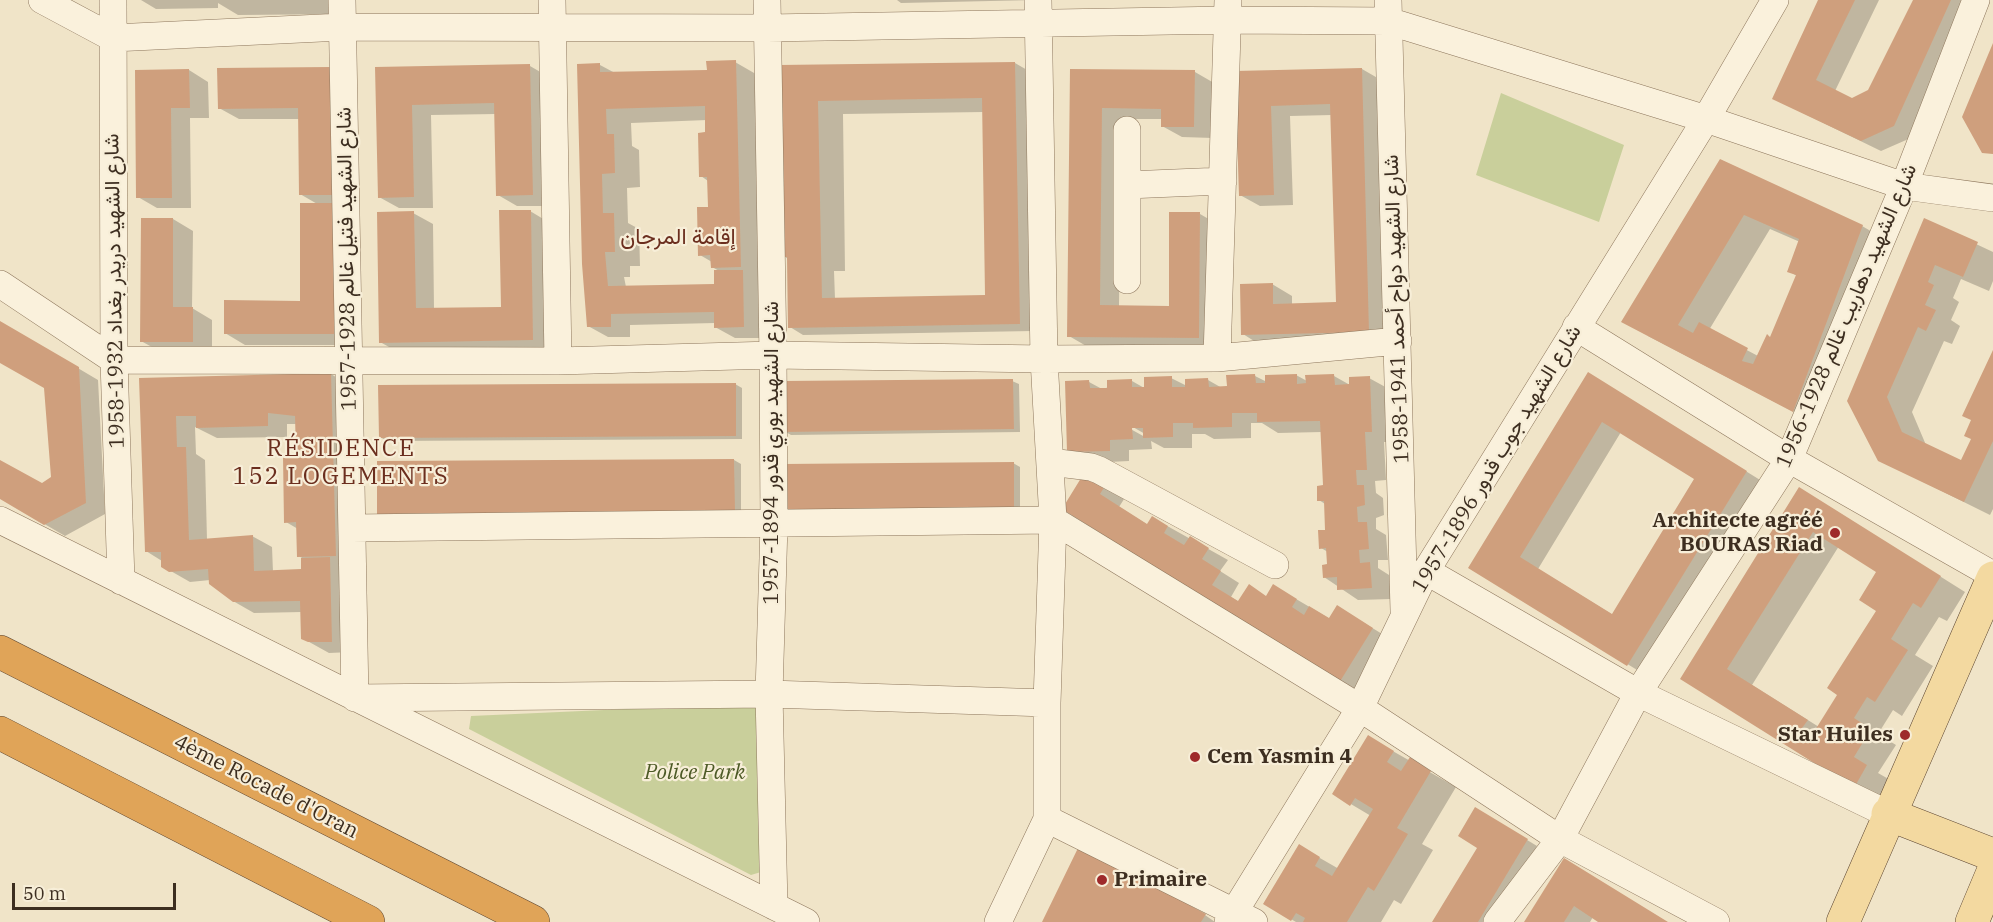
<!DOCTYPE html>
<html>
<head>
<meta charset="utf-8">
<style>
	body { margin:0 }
	#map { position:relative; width:1993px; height:922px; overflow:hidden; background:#f0e4c8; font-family:"IBM Plex Serif",serif }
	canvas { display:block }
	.scale { position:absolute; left:12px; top:883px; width:164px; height:27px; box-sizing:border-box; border:3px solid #3d2e20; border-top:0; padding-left:8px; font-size:18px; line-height:21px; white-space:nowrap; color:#3d2e20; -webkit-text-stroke:4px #f7eed8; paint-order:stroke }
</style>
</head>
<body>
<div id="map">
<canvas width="1993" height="922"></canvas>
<div class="scale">50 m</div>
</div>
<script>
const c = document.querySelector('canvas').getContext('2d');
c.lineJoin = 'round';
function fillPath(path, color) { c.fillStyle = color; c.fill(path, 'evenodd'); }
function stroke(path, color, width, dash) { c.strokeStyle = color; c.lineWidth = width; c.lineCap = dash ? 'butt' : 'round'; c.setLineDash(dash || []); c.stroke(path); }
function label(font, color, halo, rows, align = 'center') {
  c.font = font + ' "IBM Plex Serif",Vazirmatn,serif'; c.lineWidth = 4.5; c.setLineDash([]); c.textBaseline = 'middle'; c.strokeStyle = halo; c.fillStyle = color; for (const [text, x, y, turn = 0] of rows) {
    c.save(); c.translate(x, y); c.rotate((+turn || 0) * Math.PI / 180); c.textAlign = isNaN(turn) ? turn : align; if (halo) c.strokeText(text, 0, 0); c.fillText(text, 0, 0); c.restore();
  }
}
const green = new Path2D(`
	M1501,93L1624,145L1599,222L1476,175Z
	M759,703L761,872L751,875L469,729L471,716Z`);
const shadow = new Path2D(`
	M141,0H353V14L238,15L218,3V8L156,9Z
	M897,0H1036L901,3Z
	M1819,0H1879L1835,91L1852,99L1870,91L1914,0H1976L1913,137L1881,151L1774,99Z
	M735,62L761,77L763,338H735L715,327V323L630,325V337H608L588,326L600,65L615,73L708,71ZM707,120L701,176L708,181L709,209L700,255L712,262V267L721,272L716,285L626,287L624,277H630V266H640L639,229L628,223L627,188L640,187L639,150L632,146L631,123Z
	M1015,63L1041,78L1033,331L803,335L790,327L788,259L784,256L780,67ZM984,112L987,296L835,299L834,271H845L843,114Z
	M530,66L549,77L552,206H517L498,195L496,114L431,115L433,208H399L379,197L376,69Z
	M331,69L353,345H245L225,333L301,302L319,205L300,194V119H239L219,108Z
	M1362,69L1381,80L1388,342L1262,346L1243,334L1272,284L1292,296V304L1337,303L1332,115L1290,116L1293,205L1260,206L1240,195L1237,73Z
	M189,70L208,82L209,118H190L191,208H157L138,197L136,71Z
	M1071,71L1195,72L1214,83L1213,138L1182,137L1162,126V119H1121L1119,306L1170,307L1200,214L1219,225L1218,349L1088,347L1069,336Z
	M1721,160L1862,226L1888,241L1819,425L1648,336ZM1770,229L1800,242L1789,271L1797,276L1771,338L1758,356L1709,330Z
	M530,211L550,223L552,350L400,353L380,342L413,213L433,224L434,309L502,308Z
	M142,219H173L193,231L192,308L212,320V352H161L141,341Z
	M1925,220L1993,252V281L1989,291L1961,279L1953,298L1959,302L1951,320L1960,326L1952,344L1944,341L1912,412L1926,445L1962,462L1973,439L1972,421L1993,353V509L1990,515L1879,460L1848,401Z
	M0,322L98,380L105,514L65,536L0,498V461L42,484L52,478L45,387L0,362Z
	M331,374L350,386L351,652L329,653L302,638V612L254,613L233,601L210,580L190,582L162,566V561L146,551L140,380ZM287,424H296L297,457L286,522L298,529L299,556L302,558L303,571L273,572L272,547L252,536L207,540L205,460L196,454L195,427L217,438L287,437Z
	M1296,375L1307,381L1334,376L1350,385L1369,378L1389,389L1391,442H1384L1386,480L1375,481L1376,493L1383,498L1384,515L1376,518V529L1386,535L1388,560H1378V568L1389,575L1391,599L1358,600L1324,577L1329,566L1328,552L1321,548L1327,531L1325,504L1319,500L1325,487L1322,432L1278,433L1262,423H1251V438L1214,439L1205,434H1192V448H1164L1151,441L1152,449L1129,450V461L1088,463L1069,451L1089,382L1102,389L1132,381L1146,389L1171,378L1187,386L1208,380L1222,388L1255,376L1267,382ZM1126,423L1145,434V437L1125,426Z
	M1012,381L1019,384L1020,432L791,435L784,431Z
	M735,384L742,388V439L387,441L380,437Z
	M1608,386L1765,483L1647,676L1470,568ZM1621,432L1696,478L1613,615L1538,569Z
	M734,460L741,464V514L385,517L379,513Z
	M1013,463L1020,467V515L791,517Z
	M1087,472L1126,496L1119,507L1148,525L1153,518L1228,560L1220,571L1239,583L1231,597L1239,602L1267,597L1274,586L1330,619L1356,618L1392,640L1359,693L1064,508Z
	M1825,504L1965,592L1947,621L1939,617L1915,655L1933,666L1902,716L1893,710L1878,734L1896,745L1878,773L1892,781L1880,801L1682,679ZM1839,546L1878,571V611L1839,694L1819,727L1752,685Z
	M1368,737L1456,787L1422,844L1433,850L1401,904L1394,900L1381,922H1296L1265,904L1299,846L1339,869L1371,816L1334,794Z
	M1476,809L1537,846L1492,922H1434L1479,847Z
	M1565,860L1667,922H1601L1593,917L1590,922H1526Z
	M1205,915L1215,922H1044Z`);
const building = new Path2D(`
	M1818,0H1855L1816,80L1852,98L1868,90L1913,0H1951L1894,126L1861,141L1772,99Z
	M1993,43V154L1982,153L1962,117Z
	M736,60L741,267L711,268L710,255L698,256L697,207H708L707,177H699L698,133L705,132V106L606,109L607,134H614L615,173L602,174L603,213H614L615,252H605L608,286L714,284V270H743L744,327L714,328V312L611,314V327H587L582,264L577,64L600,63V72L707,70L706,61Z
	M1015,62L1020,324L788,328L787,257H782L779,65ZM982,98L985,295L822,298L818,101Z
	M530,64L533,195L496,196L494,103L412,105L414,197L378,198L375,67Z
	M331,67L332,195H299L298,108L218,109L217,68Z
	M1362,68L1369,332L1241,335L1240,284L1273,283V304L1336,302L1330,104L1271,106L1274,195L1239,196L1235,71Z
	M189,69L190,108H171L172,198H136L135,70Z
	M1070,69L1195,70L1194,127H1161V109L1102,108L1100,305L1169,306V212H1200L1199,338L1067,337Z
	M1720,159L1863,225L1793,412L1621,322ZM1744,215L1799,239L1787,272L1796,275L1770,337L1767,334L1753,364L1742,361L1748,348L1699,322L1693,333L1678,325Z
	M300,203H334V334H224V300L300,301Z
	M499,210H531L533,340L379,343L377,212L414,211L416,308L501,307Z
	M141,218H173V307H193V342H140Z
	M1924,218L1978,242L1963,277L1935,265L1928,282L1934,285L1925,305L1936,310L1926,331L1918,327L1887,397L1902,432L1961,460L1971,439L1964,436L1971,420L1962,416L1993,350V441L1964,502L1878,461L1847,401Z
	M0,321L79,367L86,503L44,525L0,499V460L42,483L51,477L44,388L0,363Z
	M1588,372L1747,471L1627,666L1468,568ZM1602,422L1694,479L1612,614L1520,557Z
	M331,373L336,556L297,557L296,522L284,523L283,456L296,455L295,416L268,413V426L196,428V416H176L177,447H186L189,540L253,535L254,571L301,569V558L330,557L332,642H308L301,639L300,601L233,602L209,584L208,569L169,572L161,567V552H145L139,378Z
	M1255,374L1256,383H1265V375L1297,374V384L1306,383L1305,375L1334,374L1335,385L1349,384V377L1370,376L1372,432H1365L1367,470H1356L1357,485H1364L1365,505L1357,507L1358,522H1367L1369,549L1359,550L1360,563L1370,562L1372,588L1337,590V577L1323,578L1322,565L1327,564L1326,548L1319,549L1318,530H1325L1324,501H1317V486L1323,485L1320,421L1257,422V413H1232V427L1193,428V423H1173V437L1143,438V428H1132L1133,439L1110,440V451L1067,452L1065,381L1089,380L1090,388H1107V380L1132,379V387H1144V377L1172,376V387H1185V379L1208,378L1209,387L1227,386L1226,375Z
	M1013,379L1014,429L783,432V381Z
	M736,383V436L379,438L378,385Z
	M734,459L735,511L377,514V461Z
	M1014,462V512L783,514V464Z
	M1086,470L1107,483L1100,494L1147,524L1152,516L1168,526L1164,533L1184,545L1190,536L1209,548L1202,559L1221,571L1212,585L1238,601L1249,584L1266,596L1273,584L1297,599L1292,607L1304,615L1309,606L1329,618L1337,605L1373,628L1339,683L1062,509Z
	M1799,487L1941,576L1921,608L1913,603L1891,639L1908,650L1875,702L1867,697L1854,718L1871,729L1854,757L1867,765L1854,788L1680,679ZM1813,532L1876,572L1859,600L1876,611L1827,688L1837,695L1812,735L1802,728L1808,720L1727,669Z
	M1368,735L1394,751L1387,762L1401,771L1410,757L1431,771L1397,828L1408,834L1374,891L1368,887L1347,922H1303L1305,918L1296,913L1291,921L1263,904L1299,844L1320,857L1315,866L1332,876L1373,809L1355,798L1350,806L1332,794Z
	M1475,807L1528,839L1478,922H1432L1477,848L1458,836Z
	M1079,846L1206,914L1201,922H1042Z
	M1564,858L1668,922H1598L1574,906L1564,922H1524Z`);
const minor = new Path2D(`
	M42,0L113,38L342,27L768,28L1228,20L1388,21L1706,119L1904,186L1993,198
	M113,0L114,360L121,581
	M342,0L355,698L769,694L1047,703
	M552,0L558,361
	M767,0L773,355L774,524L769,694L774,906
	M1388,0L1404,611
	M1127,130V280
	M1127,185L1223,181
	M0,284L114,360L558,361L773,355L1044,359L1217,358L1398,341
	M1576,327L1789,459L1993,575
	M1217,358L1228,0
	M1050,462L1091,467L1099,470L1275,565
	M0,520L806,922
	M352,528L1053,520L1360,708L1560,839L1716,922
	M1426,571L1638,693L1888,814
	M1047,819L1254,922
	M998,922L1047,819V703L1053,520L1044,359L1038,0
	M1228,922L1360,708L1426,571L1706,119L1775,0
	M1497,922L1560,839L1638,693L1789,459L1904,186L1976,0`);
const major = new Path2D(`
	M1888,814L1993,855
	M1843,922L1993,578
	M1972,922L1993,872`);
const highway = new Path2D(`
	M0,652L533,922
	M0,733L368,922`);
const markers = [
	[1835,533,6,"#9e2a2b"],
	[1905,735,6,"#9e2a2b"],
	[1195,757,6,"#9e2a2b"],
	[1102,880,6,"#9e2a2b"]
];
const streetNames = [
	["شارع الشهيد فتيل غالم 1928-1957",347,259,-91],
	["شارع الشهيد دريدر بغداد 1932-1958",115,291,-91],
	["شارع الشهيد دواح أحمد 1941-1958",1397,309,-92],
	["شارع الشهيد دهاريب غالم 1928-1956",1847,316,-67],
	["شارع الشهيد بوري قدور 1894-1957",772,453,-90],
	["شارع الشهيد جوب قدور 1896-1957",1497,459,-59],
	["4ème Rocade d'Oran",266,787,27]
];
const poiNames = [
	["Architecte agréé",1823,521],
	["BOURAS Riad",1823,545],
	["Star Huiles",1893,735],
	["Cem Yasmin 4",1207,757,"left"],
	["Primaire",1114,880,"left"]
];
const parkNames = [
	["Police Park",695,773]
];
const neighbourhoodNames = [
	["إقامة المرجان",678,238]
];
const quarterNames = [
	["RÉSIDENCE",341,449],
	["152 LOGEMENTS",341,477]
];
fillPath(green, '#c9cf9b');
fillPath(shadow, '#0003');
fillPath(building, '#cf9f7d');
stroke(minor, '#8d765c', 28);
stroke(major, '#5b4430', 34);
stroke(highway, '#5b4430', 34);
stroke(minor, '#faf1dc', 27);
stroke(major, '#f3d9a0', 33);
stroke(highway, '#e0a458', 33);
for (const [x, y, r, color] of markers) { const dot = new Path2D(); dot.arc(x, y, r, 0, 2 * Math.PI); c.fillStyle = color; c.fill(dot); stroke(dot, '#f7eed8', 2); }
label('21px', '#3d2e20', '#f7eed8', streetNames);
label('bold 21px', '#3d2e20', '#f7eed8', poiNames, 'right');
label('italic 21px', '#4d5a26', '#f7eed8', parkNames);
label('22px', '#6b2e1e', '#f7eed8', neighbourhoodNames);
c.letterSpacing = '1.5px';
label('24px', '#6b2e1e', '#f7eed8', quarterNames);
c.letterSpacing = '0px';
</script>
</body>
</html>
